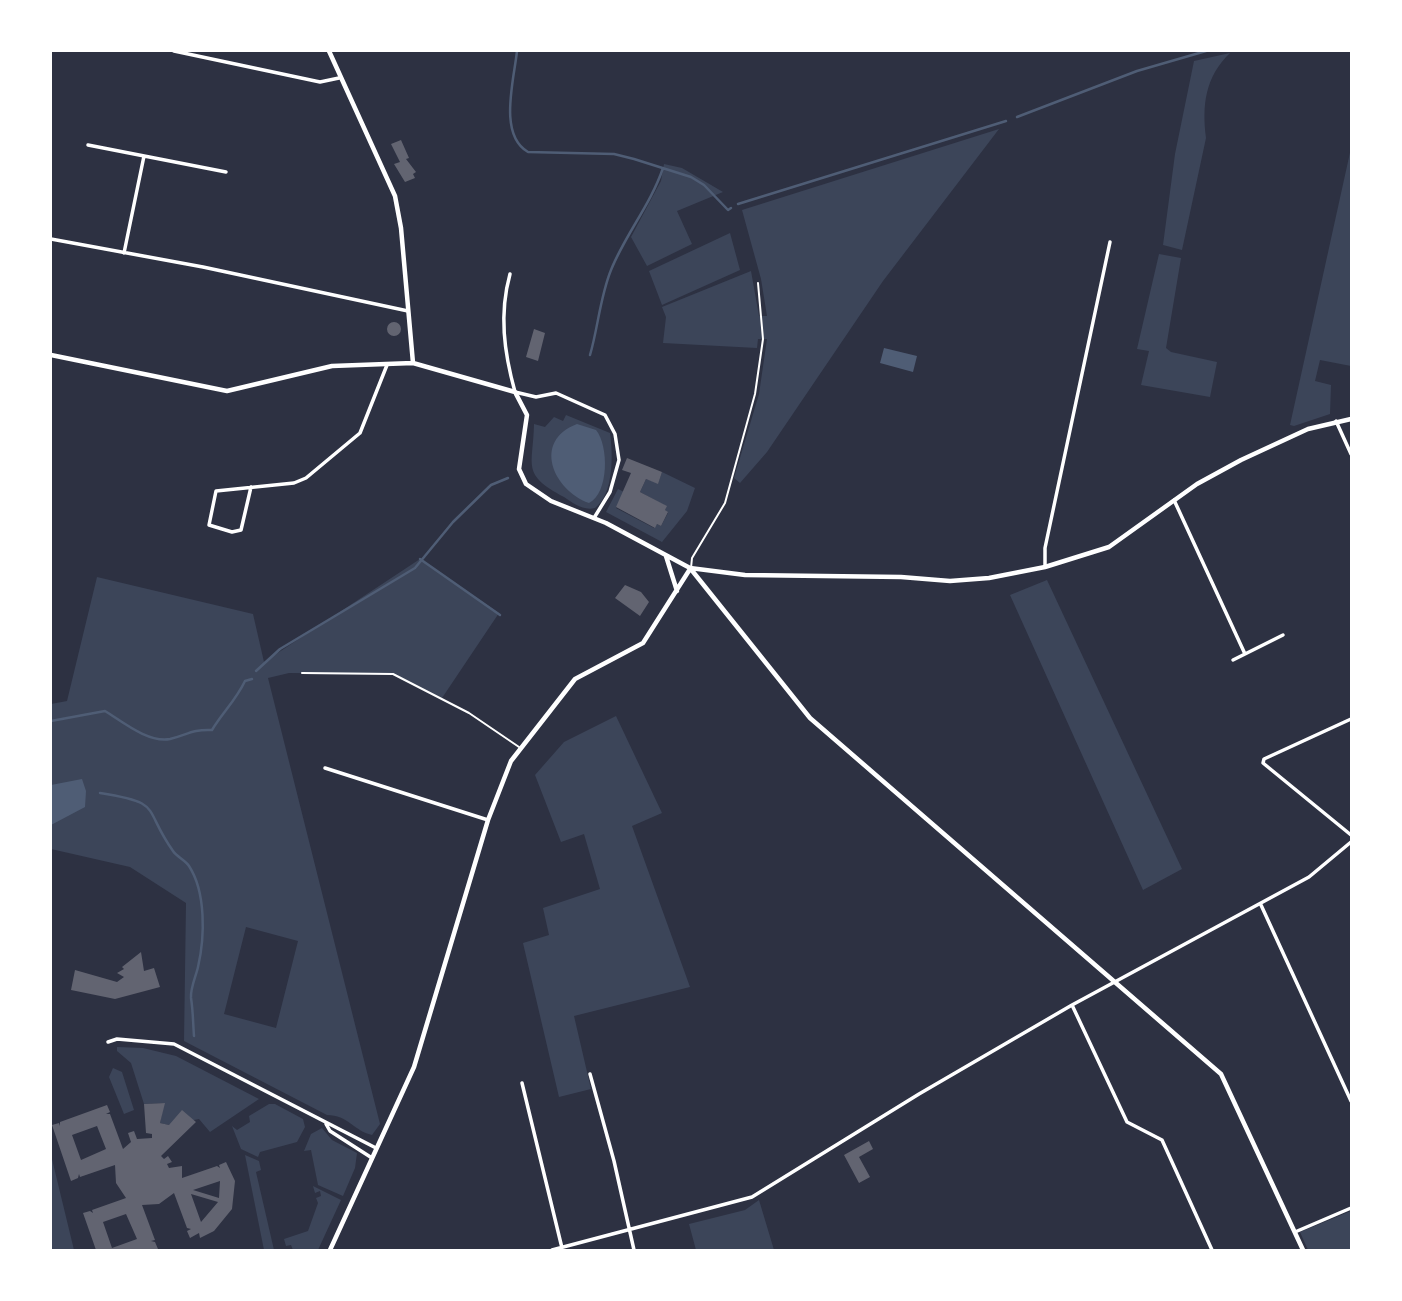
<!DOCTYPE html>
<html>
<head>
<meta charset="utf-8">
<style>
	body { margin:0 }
	#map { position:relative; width:1402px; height:1301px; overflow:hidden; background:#2d3142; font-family:Figtree,sans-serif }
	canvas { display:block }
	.frame { position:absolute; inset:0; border:52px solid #fff; pointer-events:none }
</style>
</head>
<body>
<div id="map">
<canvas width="1402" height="1301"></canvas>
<div class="frame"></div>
</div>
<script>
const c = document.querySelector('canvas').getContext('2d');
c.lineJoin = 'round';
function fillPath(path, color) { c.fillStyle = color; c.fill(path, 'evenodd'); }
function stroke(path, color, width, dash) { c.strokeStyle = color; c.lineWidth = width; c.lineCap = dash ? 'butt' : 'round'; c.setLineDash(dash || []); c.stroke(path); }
const green = new Path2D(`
	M1230,53C1205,77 1202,105 1206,138L1182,250L1163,245L1175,154L1194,61Z
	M999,129L883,281L767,452L740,483L734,478L759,394L767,339H758L757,348L663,343L666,317L662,307L751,271L759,316H767L761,279L742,210Z
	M1351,148V366L1320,360L1315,381L1331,385L1330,414L1294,426L1290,425Z
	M664,164L682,168L723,192L677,211L692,244L647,266L631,237L661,181Z
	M730,233L740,270L662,305L649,271Z
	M1159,254L1181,258L1166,348L1171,352L1217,362L1210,397L1141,385L1149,351L1137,349Z
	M566,415L610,433C613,454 614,494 595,508C583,511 573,503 564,497C521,474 533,467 534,424L545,427L554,417L563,421Z
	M662,472L695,488L687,511L662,542L606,512L618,489L624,492L616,508L654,528L657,524L661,526L668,513L665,510L666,506L640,492L646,479L658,483Z
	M420,559L499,613L442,698L393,674L289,673L268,678L380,1124L372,1135C354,1131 348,1115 327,1115L184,1041L186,903L130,867L51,849V704L67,701L97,577L253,614L264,662ZM246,927L298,941L276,1028L224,1014Z
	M1047,580L1182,869L1143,890L1010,595Z
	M616,716L662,813L632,826L690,987L574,1016L591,1089L559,1097L523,943L549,935L543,908L600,889L584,834L561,842L535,775L564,742Z
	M117,1047L143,1048L176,1056L259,1099L210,1132L199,1119L169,1125L160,1123L164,1103L144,1104L131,1063L117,1051Z
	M113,1068L122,1072L134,1110L124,1114L109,1077Z
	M269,1104H275L303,1119L305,1127L297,1142L260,1152L258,1157L241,1149L232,1126L237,1130L250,1122L249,1116Z
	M322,1128L332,1140L357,1153L355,1168L343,1196L318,1185L311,1150L304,1151L311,1134Z
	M51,1155L74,1250H51Z
	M245,1155L259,1161L261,1170L256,1172L274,1250H264Z
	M313,1186L341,1200L318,1250H293L291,1245L286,1246L284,1239L308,1231L318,1203L316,1198L321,1196L320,1191L315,1193Z
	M759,1200L774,1250H696L689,1224L745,1210Z
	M1351,1211V1250H1308L1300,1232Z`);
const water = new Path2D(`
	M884,348L917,356L913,372L880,363Z
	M577,424L596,430C609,446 609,493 589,503C553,490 532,441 577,424Z
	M82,779L86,791L85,807L51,825V785Z`);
const stream = new Path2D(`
	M517,51C514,80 498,135 528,152L614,154L634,159L691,177L704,185L728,210L731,208
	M1017,117L1137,71L1206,51
	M738,204L1006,121
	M590,355C598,328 600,297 611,270C625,235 651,204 663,168
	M420,559L500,615
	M256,671L280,649L415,568L453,522L491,485L508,478
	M51,721L105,711C123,722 148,743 170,739C187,735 192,729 212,730C223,712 236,700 245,681L252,679
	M100,793C164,803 142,807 173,851C177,857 185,860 189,866C206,892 205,937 198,967C196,976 190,989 191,998C193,1010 193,1023 194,1036`);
const building = new Path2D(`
	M401,140L409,158L406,159L416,172L413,174L415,178L405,182L394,164L400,162L391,144Z
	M387 329a7 7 0 1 1 14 0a7 7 0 1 1-14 0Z
	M534,329L545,333L538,361L526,357Z
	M627,458L662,472L658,484L646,479L640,492L667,506L665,510L668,512L661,526L657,524L655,528L616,507L631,473L622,470Z
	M625,585L641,592L649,602L640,616L615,598Z
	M141,952L144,971L154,968L160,987L115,999L71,990L75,970L117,982L124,977L117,973L124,969L122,967Z
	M165,1103L160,1123L169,1125L182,1110L196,1122L161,1156L164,1159L168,1156L172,1162L167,1164L169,1168L182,1166V1178L217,1166L220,1168L219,1165L226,1162L235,1181L232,1209L214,1231L200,1238L199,1233L190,1238L187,1231L191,1229L187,1228L174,1193L159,1204L142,1205L155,1240L151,1241L155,1242L158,1249L96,1250L83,1213L90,1211L93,1213L92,1210L126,1198L116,1183L115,1165L80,1177L79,1174L78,1178L71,1181L52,1125L59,1123L60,1126V1122L107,1105L110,1112L106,1114H110L123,1149L131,1142L128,1133L134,1131L137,1139L152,1138V1134L146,1133L144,1104ZM97,1126L106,1149L81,1160L72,1135ZM220,1181L219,1198L193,1190ZM191,1194L218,1202L201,1222ZM126,1214L137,1239L112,1248L103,1222Z
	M869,1141L873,1149L859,1157L870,1177L859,1183L844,1155Z`);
const service = new Path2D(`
	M691,568L692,558L725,503L755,394L763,339L758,283
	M302,673L393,674L469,713L519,747`);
const minor = new Path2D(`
	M174,51L320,82L339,78
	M88,145L226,172
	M51,239L203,267L408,311
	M124,253L144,156
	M510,274C499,314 504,352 515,392L536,397L556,393L605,415L615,434L619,460L610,492L594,518
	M1336,421L1351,454
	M251,487L241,530L232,532L209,525L216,491L294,483L306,478L360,433L387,365
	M1174,500L1245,654
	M1045,567V548L1110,242
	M1233,660L1283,635
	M1351,719L1264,759L1263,763L1351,835
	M325,768L488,820
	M1261,905L1351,1101
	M1072,1005L1127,1122L1162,1140L1212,1250
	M108,1042L117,1039L174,1044L376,1148
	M590,1074L614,1161L634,1250
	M522,1083L562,1248
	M326,1124L330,1131L372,1158
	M1295,1232L1351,1208
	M552,1250L752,1197L919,1094L1072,1005L1309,877L1351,842`);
const tertiary = new Path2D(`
	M329,51L395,196L401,228L413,363
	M51,355L227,391L332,366L413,363L515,392L527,415L519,469L526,484L551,501L606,523L690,568L810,718L1221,1074L1303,1250
	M666,556L677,591
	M690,568L745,575L901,577L950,581L989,578L1045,567L1109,547L1197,484L1241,460L1308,429L1351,419
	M330,1250L414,1067L488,820L511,761L575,679L643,643L690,569`);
fillPath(green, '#3c4559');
fillPath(water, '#4f5d75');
stroke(stream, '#4f5d75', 2.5);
fillPath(building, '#626471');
stroke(service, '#fff', 2);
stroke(minor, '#fff', 3.5);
stroke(tertiary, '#fff', 4.5);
</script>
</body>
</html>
